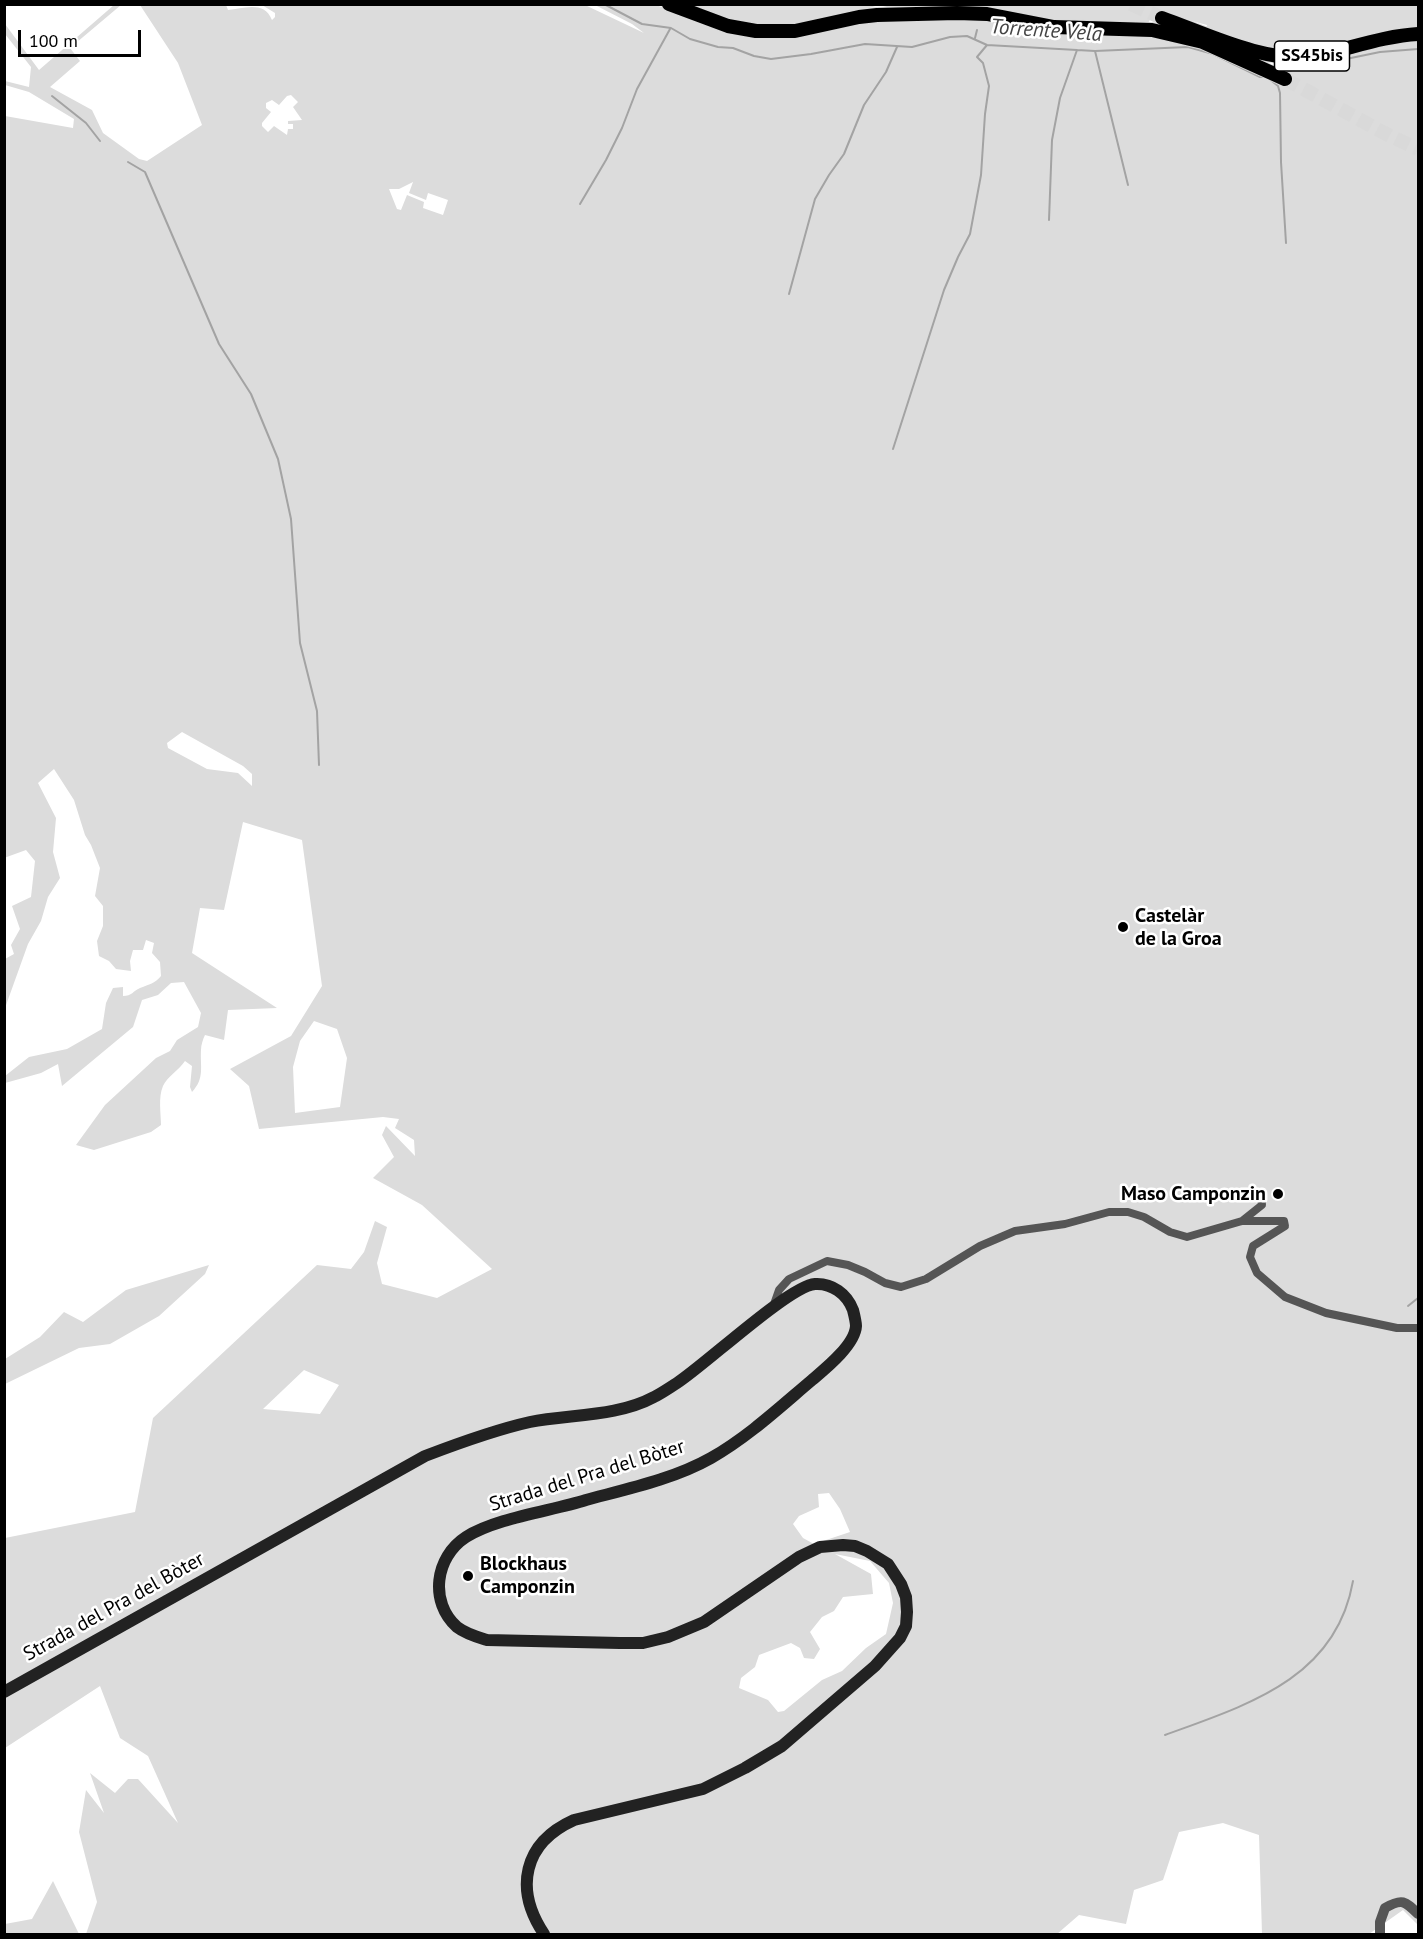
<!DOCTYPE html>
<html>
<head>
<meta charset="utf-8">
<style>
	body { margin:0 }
	#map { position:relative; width:1423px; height:1939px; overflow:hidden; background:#fff; font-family:"PT Sans",sans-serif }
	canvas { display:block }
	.frame { position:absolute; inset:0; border:6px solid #000; pointer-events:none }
	.scale { position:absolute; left:18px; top:30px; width:123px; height:27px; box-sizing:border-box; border:3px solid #000; border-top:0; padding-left:8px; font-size:18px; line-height:21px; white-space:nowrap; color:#000; -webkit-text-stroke:4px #fff; paint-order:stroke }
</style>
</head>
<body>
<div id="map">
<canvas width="1423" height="1939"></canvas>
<div class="frame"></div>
<div class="scale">100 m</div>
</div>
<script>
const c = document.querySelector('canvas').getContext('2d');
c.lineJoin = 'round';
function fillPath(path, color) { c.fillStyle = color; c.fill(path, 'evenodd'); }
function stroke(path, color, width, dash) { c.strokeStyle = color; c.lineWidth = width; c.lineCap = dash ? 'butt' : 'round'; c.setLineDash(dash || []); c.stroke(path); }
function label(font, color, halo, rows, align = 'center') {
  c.font = font + ' "PT Sans",sans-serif'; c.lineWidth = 5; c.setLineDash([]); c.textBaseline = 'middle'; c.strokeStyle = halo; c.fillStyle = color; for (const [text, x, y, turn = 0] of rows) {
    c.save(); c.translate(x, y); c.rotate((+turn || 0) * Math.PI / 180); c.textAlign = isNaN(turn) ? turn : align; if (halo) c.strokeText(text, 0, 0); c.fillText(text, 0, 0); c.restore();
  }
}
const green = new Path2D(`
	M895,4H1418V29C1375,29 1334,52 1291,51C1262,51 1234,38 1206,29L1207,25L1165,14L1152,16L1147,25L1069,24L976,6L879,8Z
	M114,5H121L70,48L80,61L50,87L92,110L103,133L139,159L147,161L202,125L178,63L140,5H226L228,10C243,9 264,0 272,20L275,17V13L262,5H585L644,33L632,24L595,5H656L731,32L762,38L804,35L851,24L880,20L974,17L1008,24L1006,34L1029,36L1046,32L1078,34H1141L1178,41L1226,56L1283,83L1285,79L1297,78L1276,68L1279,62C1323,64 1372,42 1418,39V1925L1403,1910L1369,1934H1262L1259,1835L1223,1823L1179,1832L1163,1880L1134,1890L1126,1924L1079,1915L1057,1934H551C542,1926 537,1914 534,1902C525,1865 541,1839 575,1824L704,1793L747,1772L785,1749L879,1669L904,1640L910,1627L912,1612L910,1596L905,1582L892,1561L869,1547L856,1542L843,1541L819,1543L797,1553L702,1618L666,1633L643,1638L620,1639L488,1636L461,1624L452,1614L444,1600L443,1582L446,1568L452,1555L467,1542L485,1532L586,1505L673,1478L713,1462L766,1425L836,1363L829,1359C801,1386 770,1412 738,1434C728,1441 719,1450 708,1455C670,1475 625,1486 584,1497C546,1508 469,1518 446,1550C437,1562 435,1579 436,1593C438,1622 462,1636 487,1644L620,1647L644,1646L669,1640L705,1625L801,1560L821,1551L843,1549L854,1550L866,1554L886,1566L898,1585L904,1612L902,1624L897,1636L873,1664L780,1743L744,1765L702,1786L573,1816C521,1839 509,1888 540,1934H86L97,1902L79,1832L86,1790L104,1813L90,1773L115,1793L128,1779H138L178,1823L148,1756L120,1738L100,1686L5,1748V1696L427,1459L473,1441L530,1426L626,1412L654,1401L684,1383L761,1323L763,1312C723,1333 692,1376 649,1395C611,1412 568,1410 528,1418C492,1426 458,1439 423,1452L5,1687V1538L135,1512L153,1418L317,1265L351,1269L364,1252L375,1221L387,1227L377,1263L382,1284L437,1298L492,1269L422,1205L373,1178L394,1157L382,1135L386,1126L415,1156L414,1140L395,1128L399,1119L383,1117L259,1129L249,1086L230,1069L291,1036L322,986L302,840L243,822L224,910L200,908L192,953L277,1008L228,1010L224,1040L205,1035C203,1039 201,1045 201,1050C200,1067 205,1078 192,1092L190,1087L192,1066L185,1061C179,1070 167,1077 163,1086C158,1097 161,1114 161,1125L151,1132L94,1150L76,1145L105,1105L156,1058L170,1051L177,1040L198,1027L201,1013L184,982L171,983L158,995L142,1000L133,1027L62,1086L58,1064L41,1073L5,1083V1076L29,1057L67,1049L102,1029L106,1003L113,988L123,987V996C132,996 133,991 140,988C150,984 154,984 161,976L160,962L152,953L154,943L146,940L143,950H133L130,961L131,971L116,969L109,961L99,956L97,941L103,926V906L95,896L100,868L91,845L85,835L74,800L54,769L38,783L56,818L53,852L60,878L48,897L41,921L28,944L5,1008V959L14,954L11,945L20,929L12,906L31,897L35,861L26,850L4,858L5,116L73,128L74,119L29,92L5,85V81L29,87L31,67L5,34V24L39,70ZM291,95L298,102L293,107L302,120L288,121V124H293V129H288L287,135L274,126L268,132L262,126V123L271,112L266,108V103L272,100L279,105L287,96ZM413,182L409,193L426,200L428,193L448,200L443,215L423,208L424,202L407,195L401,210L397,209L389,189H399ZM182,732L243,766L252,774V786L238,773L207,769L168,748L167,743ZM314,1021L337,1029L347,1058L340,1107L295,1113L293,1067L300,1041ZM304,1370L339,1385L320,1414L263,1409ZM829,1493L840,1509L850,1532L814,1544L803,1538L793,1524L799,1516L819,1507L818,1494ZM835,1554L870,1561L889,1583L893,1603L886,1634L866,1648L842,1671L822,1680L784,1711L778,1712L768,1700L739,1688L741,1678L755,1667L759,1655L791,1643L800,1648L804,1658L814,1659L820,1649L810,1632L822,1617L834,1611L843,1597L873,1594L871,1574Z
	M687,5H878L864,10L823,21L780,26L742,23Z
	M209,1265L205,1274L159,1316L110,1344L79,1348L5,1384V1359L40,1337L64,1312L83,1322L126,1290Z
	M53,1881L79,1934H5V1924L32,1919Z`);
const stream = new Path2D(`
	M604,4L642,24L671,28L690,39L718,47L733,48L754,56L771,59L811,54L865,44L912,47L950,37L967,36L987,45L1095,51L1188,47L1213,54L1260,77H1269
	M975,38L977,30
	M1095,51L1128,185
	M1283,72L1380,52L1418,49
	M1268,78L1278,86L1280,93L1281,162L1286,243
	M52,96L86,123L100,141
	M128,162L145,172L219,344L251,394L278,459L291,519L300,643L317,711L319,765
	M580,204L606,160L622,128L637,89L670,29
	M1049,220L1052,140L1060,98L1077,50
	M789,294L815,199L829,175L844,154L864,105L886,72L897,47
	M893,449L944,290L958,257L970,234L981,175L985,114L989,86L983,63L977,57L987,45
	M1408,1306L1418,1298
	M1165,1735C1247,1705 1336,1679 1353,1581`);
const trunkTunnel = new Path2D(`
	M1131,4L1162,18
	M1285,79L1390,136L1418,149`);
const minor = new Path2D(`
	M1242,1221L1262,1205L1261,1196
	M773,1307L779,1290L789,1279L827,1261L848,1265L865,1272L885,1283L901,1287L926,1279L980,1246L1015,1231L1065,1224L1109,1212H1128L1144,1217L1170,1232L1187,1237L1242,1221H1284L1285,1226L1253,1246L1250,1257L1257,1273L1285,1297L1326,1313L1397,1328H1418`);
const tertiary = new Path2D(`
	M1380,1934V1922L1385,1908C1402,1898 1405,1901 1418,1914`);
const secondary = new Path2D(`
	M4,1692L425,1456C459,1443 494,1430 530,1422C570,1414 617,1417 654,1397C662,1393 669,1388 677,1383C705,1365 789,1286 815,1284C832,1283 847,1294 853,1310C854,1314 856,1322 856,1326C855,1345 825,1369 812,1380C780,1407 748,1437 711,1458C674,1479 627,1489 586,1500C551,1511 496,1518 466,1537C435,1557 429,1602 457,1627C466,1634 477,1637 487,1640L620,1643H643L668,1637L704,1622L799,1557L820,1547L843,1545L855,1546L867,1551L888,1564L901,1584L906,1597L907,1612L906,1626L900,1638L875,1666L782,1746L745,1768L703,1789L574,1820C523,1843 514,1889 544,1934`);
const trunk = new Path2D(`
	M669,4L728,26L756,31H795L859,17L877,15L957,13L987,14L1054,27L1152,30L1203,42L1285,79
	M1162,18C1207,34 1267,64 1314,56C1349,49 1383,36 1418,34`);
const markers = [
	[1123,927,6,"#000"],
	[1278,1194,6,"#000"],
	[468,1576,6,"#000"]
];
const shields = [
	[1312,56,75]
];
const shieldNames = [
	["SS45bis",1312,56]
];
const poiNames = [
	["Castelàr",1135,916],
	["de la Groa",1135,939],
	["Maso Camponzin",1266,1194,"right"],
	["Blockhaus",480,1564],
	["Camponzin",480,1587]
];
const streetNames = [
	["Strada del Pra del Bòter",587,1476,-17],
	["Strada del Pra del Bòter",114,1607,-29]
];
const waterNames = [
	["Torrente Vela",1046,31,4]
];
fillPath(green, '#dcdcdc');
stroke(stream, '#a3a3a3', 2);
stroke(trunkTunnel, '#d9d9d9', 14, [14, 7]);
stroke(trunk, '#dbdbdb', 16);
stroke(minor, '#555', 8);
stroke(tertiary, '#555', 10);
stroke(secondary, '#222', 12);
stroke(trunk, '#000', 14);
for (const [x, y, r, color] of markers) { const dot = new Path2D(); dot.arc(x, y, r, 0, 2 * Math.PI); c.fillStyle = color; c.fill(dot); stroke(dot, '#fff', 2); }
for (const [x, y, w] of shields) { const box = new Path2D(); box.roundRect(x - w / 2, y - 15, w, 30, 4.5); c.fillStyle = '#fff'; c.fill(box); stroke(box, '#000', 1.5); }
label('bold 18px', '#000', null, shieldNames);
label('bold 20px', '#000', '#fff', poiNames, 'left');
label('20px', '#000', '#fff', streetNames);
label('italic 21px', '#444', '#fff', waterNames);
</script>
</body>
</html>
